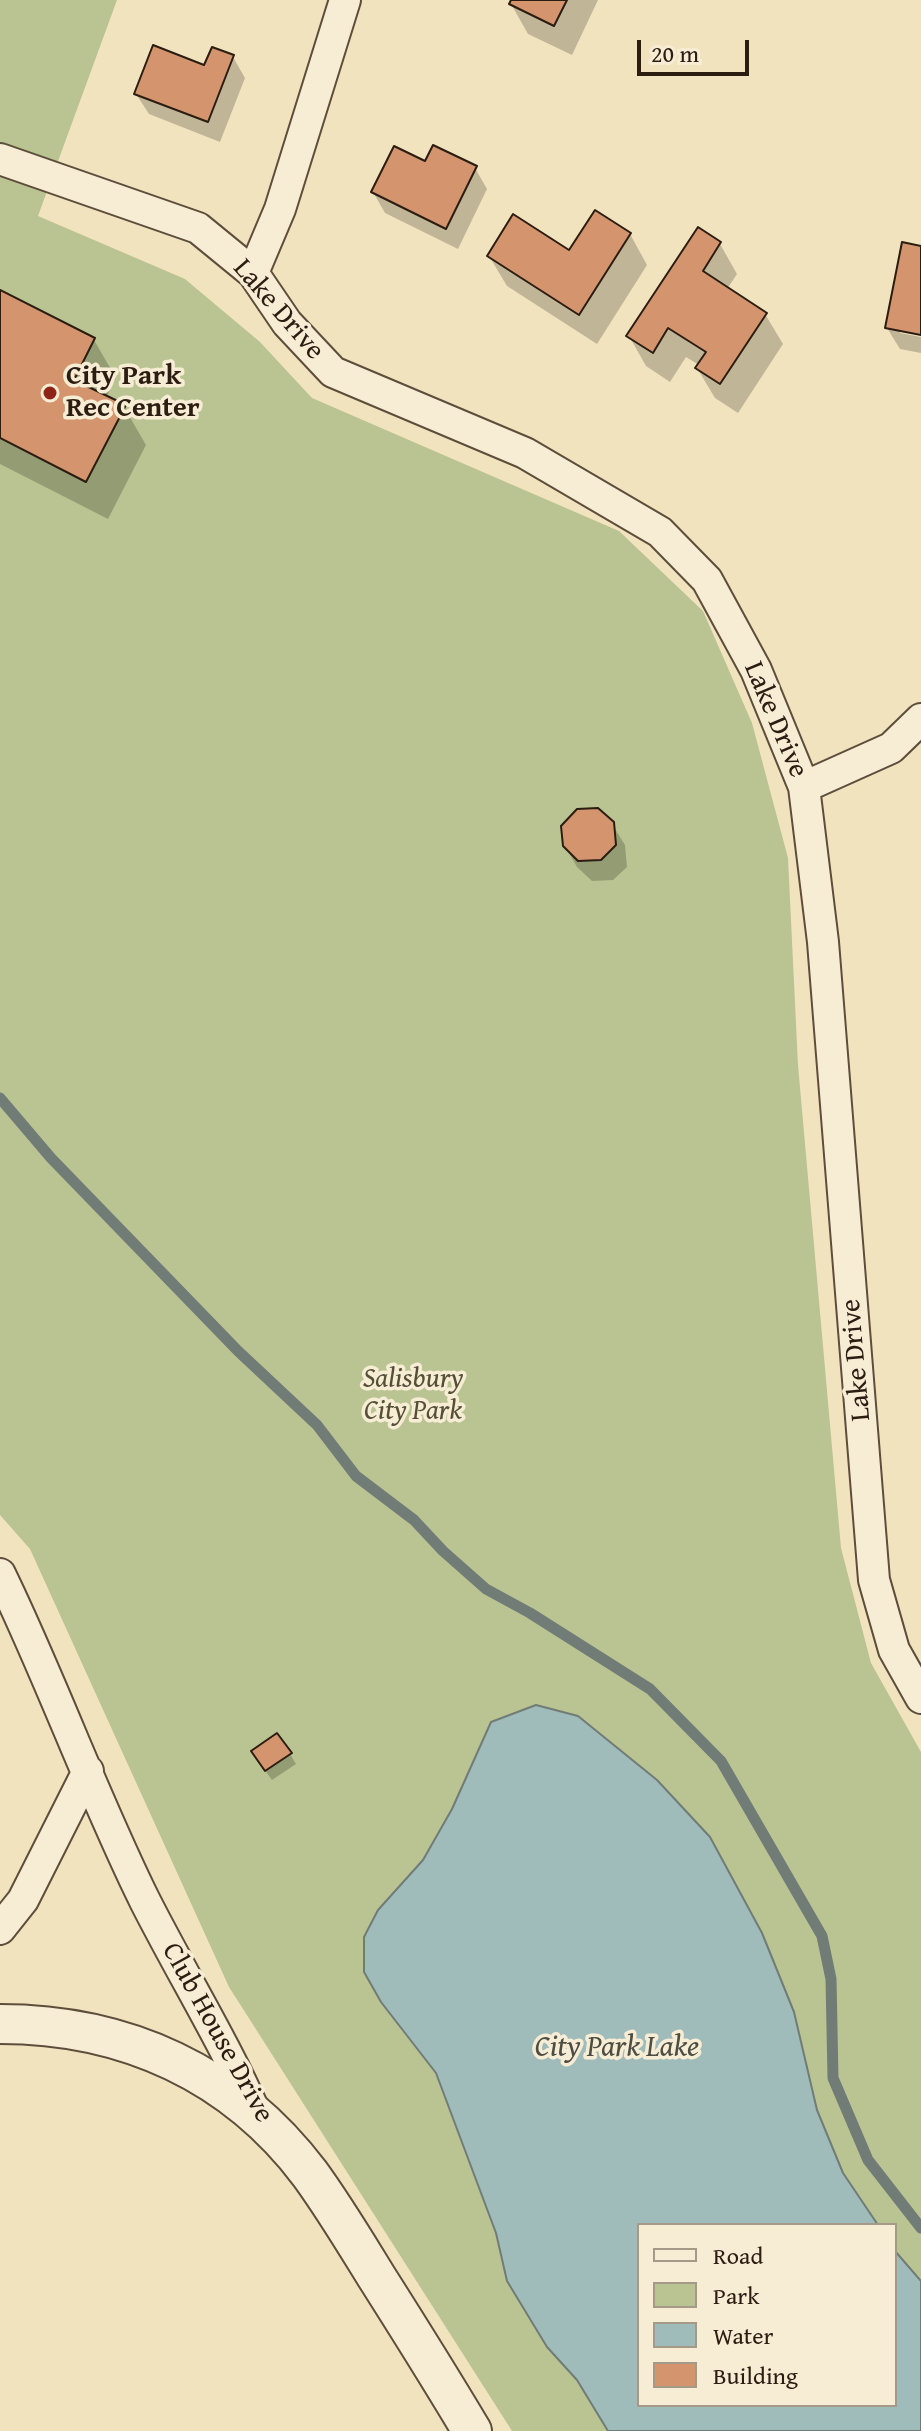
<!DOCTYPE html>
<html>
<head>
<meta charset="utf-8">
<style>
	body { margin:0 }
	#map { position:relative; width:921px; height:2431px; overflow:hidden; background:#f2e3bf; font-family:"Gentium Book Plus",serif }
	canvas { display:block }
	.legend { position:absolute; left:637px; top:2223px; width:260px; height:184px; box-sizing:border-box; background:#f7edd5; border:2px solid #a59a87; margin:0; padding:10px 14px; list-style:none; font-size:24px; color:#2b1d11 }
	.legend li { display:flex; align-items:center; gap:16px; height:40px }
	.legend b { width:40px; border:2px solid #a59a87 }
	.scale { position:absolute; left:637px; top:40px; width:112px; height:36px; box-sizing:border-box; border:4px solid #2b1d11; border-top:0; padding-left:10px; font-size:24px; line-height:28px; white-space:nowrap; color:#2b1d11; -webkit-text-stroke:6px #f7edd5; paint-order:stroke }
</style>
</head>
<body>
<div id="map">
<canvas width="921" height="2431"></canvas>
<ul class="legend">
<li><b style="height:10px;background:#f7edd5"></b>Road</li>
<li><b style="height:22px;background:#bac492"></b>Park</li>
<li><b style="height:22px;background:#9fbcbb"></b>Water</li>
<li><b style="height:22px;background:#d4956e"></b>Building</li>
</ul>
<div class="scale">20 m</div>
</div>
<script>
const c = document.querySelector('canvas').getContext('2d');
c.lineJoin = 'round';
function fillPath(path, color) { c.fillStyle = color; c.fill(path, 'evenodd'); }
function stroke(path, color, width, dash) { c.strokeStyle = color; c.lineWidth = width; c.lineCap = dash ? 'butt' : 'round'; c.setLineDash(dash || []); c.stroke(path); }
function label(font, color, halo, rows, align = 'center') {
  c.font = font + ' "Gentium Book Plus",serif'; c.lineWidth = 7; c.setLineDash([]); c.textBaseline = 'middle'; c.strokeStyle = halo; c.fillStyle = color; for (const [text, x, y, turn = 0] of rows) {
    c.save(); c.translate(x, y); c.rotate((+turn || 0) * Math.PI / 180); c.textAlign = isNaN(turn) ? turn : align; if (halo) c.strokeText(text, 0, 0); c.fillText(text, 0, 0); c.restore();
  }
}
const green = new Path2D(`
	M0,0H117L38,216L185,279L260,342L312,398L619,531L703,611L752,723L788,858L798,1065L841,1548L871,1663L921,1752V2431H512L229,1987L30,1549L0,1515ZM639,2225H895V2405H639Z`);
const water = new Path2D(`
	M536,1705L578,1716L657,1780L710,1837L762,1933L794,2012L817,2110L843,2173L878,2225H639V2405H895V2251L921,2281V2431H608L577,2380L547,2347L507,2281L496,2233L436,2073L381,2002L364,1972V1937L378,1910L423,1860L452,1809L491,1722Z`);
const shadow = new Path2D(`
	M513,0H598L572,55L528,34L511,4Z
	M233,57L245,78L220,142L149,114L136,94Z
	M426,164L475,168L487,189L458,249L385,213L373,192Z
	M630,234L647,265L597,344L507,286L489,256L569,253Z
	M720,244L737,274L727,289L765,314L783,344L738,413L715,398L697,368L699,365L686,357L670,382L646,366L629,336Z
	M921,248V333L900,329V333L921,337V353L900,349L887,328Z
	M0,293L94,340L116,378L106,398L124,407L146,445L108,519L0,464Z
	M612,824L625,845L627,867L613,880L592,881L577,867L565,846Z
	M290,1754L296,1764L272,1780L259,1762Z`);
const stream = new Path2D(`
	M0,1098L51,1158L238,1351L317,1425L356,1476L414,1520L443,1551L486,1589L530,1613L650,1689L721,1761L822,1936L831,1979L833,2078L868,2160L921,2228`);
const building = new Path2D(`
	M511,0H567L554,26L509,4Z
	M153,45L204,65L212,47L234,55L208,122L134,94Z
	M433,145L477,166L446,229L371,192L394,146L425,161Z
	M595,210L631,233L579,315L487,256L513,214L569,250Z
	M698,227L721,242L703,271L767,313L720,384L695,368L706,352L668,328L653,353L626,336Z
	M902,242L921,246V335L885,328Z
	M0,290L95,338L74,380L126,405L86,482L0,438Z
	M598,808L614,822L616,845L601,860L578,861L563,846L561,826L577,809Z
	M277,1733L292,1753L265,1771L251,1751Z`);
const minor = new Path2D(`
	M0,159L198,228L253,273L287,323L333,372L525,453L660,532L707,580L756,670L804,787L823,942L874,1580L894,1650L921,1698
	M253,273L280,209L345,0
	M804,787L891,748L921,719
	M0,1574C52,1681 92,1794 145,1901C182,1974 225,2043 257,2117
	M0,1929L23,1900L88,1771`);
const tertiary = new Path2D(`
	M0,2024C125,2024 234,2073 310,2174C334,2207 355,2242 376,2276C409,2328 441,2379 472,2431`);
const markers = [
	[50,393,8,"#8f2418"]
];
const streetNames = [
	["Lake Drive",278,310,49],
	["Lake Drive",775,720,67],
	["Lake Drive",857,1360,-95],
	["Club House Drive",217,2033,61]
];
const poiNames = [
	["City Park",66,377],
	["Rec Center",66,409]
];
const parkNames = [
	["Salisbury",413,1380],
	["City Park",413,1412]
];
const waterNames = [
	["City Park Lake",617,2048]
];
fillPath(green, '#bac492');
fillPath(water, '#9fbcbb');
stroke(water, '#717c77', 2);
fillPath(shadow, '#0003');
stroke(stream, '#717c77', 11);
fillPath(building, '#d4956e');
stroke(building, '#2b1d11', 2);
stroke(minor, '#5d4e3c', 34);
stroke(tertiary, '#5d4e3c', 42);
stroke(minor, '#f7edd5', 30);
stroke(tertiary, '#f7edd5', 38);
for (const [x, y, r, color] of markers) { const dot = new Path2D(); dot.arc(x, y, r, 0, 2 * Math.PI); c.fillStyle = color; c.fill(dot); stroke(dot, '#f7edd5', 3); }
label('28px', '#2b1d11', '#f7edd5', streetNames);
label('bold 28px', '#2b1d11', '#f7edd5', poiNames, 'left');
label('italic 28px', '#564f38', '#f7edd5', parkNames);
label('italic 30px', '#4e4d44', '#f7edd5', waterNames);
</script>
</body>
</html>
